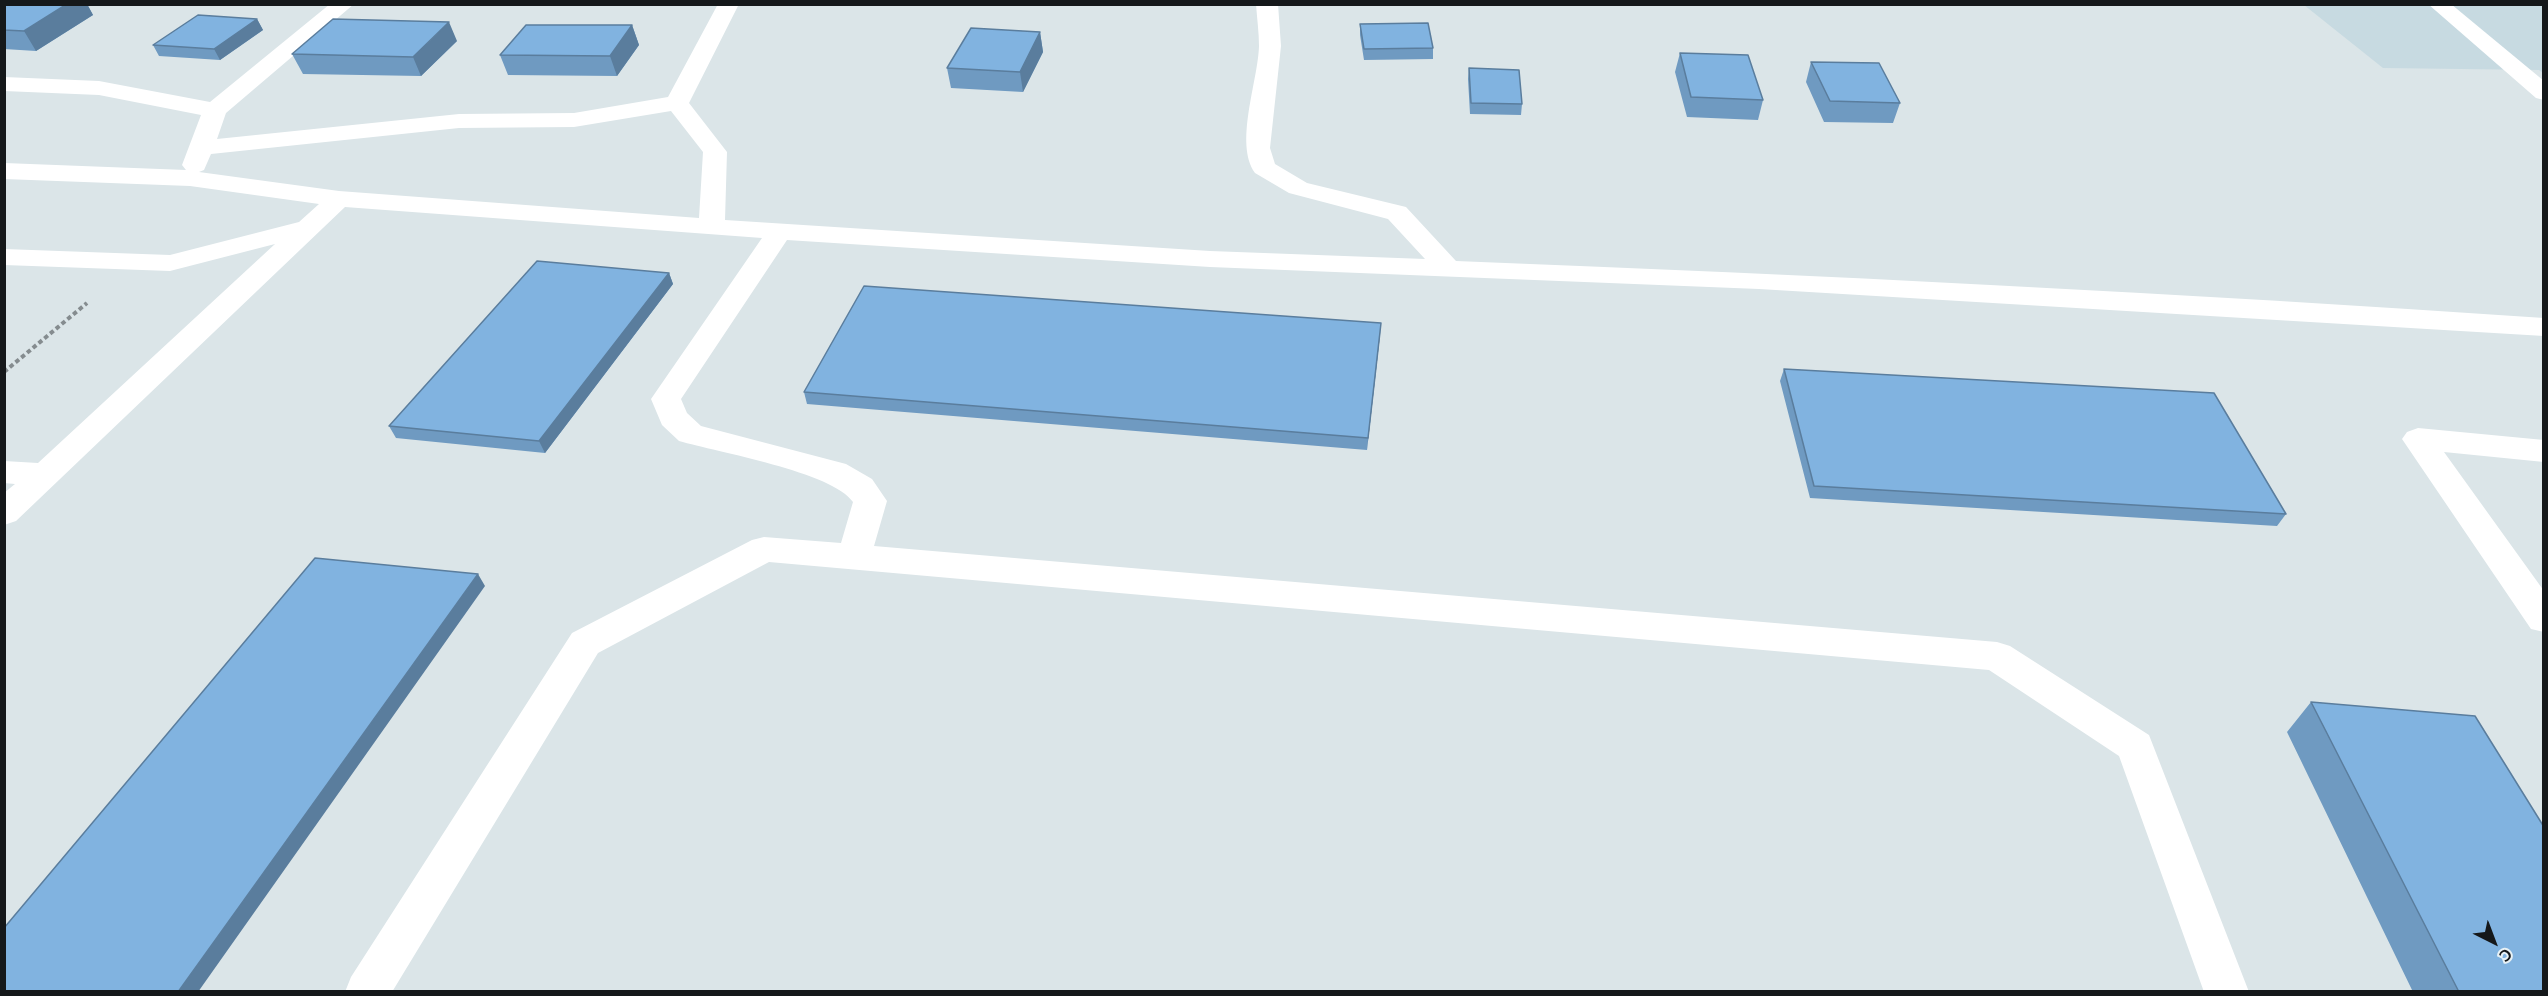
<!DOCTYPE html>
<html>
<head>
<meta charset="utf-8">
<style>
	body { margin:0 }
	#map { position:relative; width:2548px; height:996px; overflow:hidden; background:#dbe5e8; font-family:Mulish,sans-serif }
	canvas { display:block }
	.frame { position:absolute; inset:0; border:6px solid #15181a; pointer-events:none }
	.north { position:absolute; left:2464px; top:912px; width:60px; height:60px; -webkit-text-stroke:4px #e8f2f6; paint-order:stroke; rotate:138deg; font-size:16px; font-weight:700; line-height:24px; text-align:center; color:#15181a }
	.north::after { content:''; display:block; margin:auto; width:21px; height:27px; background:#15181a; clip-path:polygon(50% 0,100% 100%,50% 72%,0 100%) }
</style>
</head>
<body>
<div id="map">
<canvas width="2548" height="996"></canvas>
<div class="frame"></div>
<div class="north">С</div>
</div>
<script>
const c = document.querySelector('canvas').getContext('2d');
c.lineJoin = 'round';
function fillPath(path, color) { c.fillStyle = color; c.fill(path, 'evenodd'); }
function stroke(path, color, width, dash) { c.strokeStyle = color; c.lineWidth = width; c.lineCap = dash ? 'butt' : 'round'; c.setLineDash(dash || []); c.stroke(path); }
const built = new Path2D(`
	M2304,5H2543V73L2539,70L2383,68Z`);
const path = new Path2D(`
	M4,372L87,303`);
const minor = new Path2D(`
	M330,4H354L226,113L217,139L459,114L574,113L668,97L718,4H739L689,103L727,152L725,220L1210,251L1425,259L1388,219L1289,193L1255,173C1234,143 1258,82 1259,46C1259,33 1257,18 1256,4H1278L1281,46L1270,148L1275,164L1307,183L1406,207L1456,261C1819,275 2181,293 2544,318V336L1759,289L1210,267L787,240L681,399L687,413L701,426L846,464L872,479L887,501L874,546L1997,642L2010,646L2149,735L2249,992H2204L2119,756L1989,670L769,562L598,653L392,992H345L351,977L572,633L752,540L764,537L841,543L853,502C833,472 717,452 679,441L662,425L651,399L762,238L345,207L16,521L4,525V493L15,484L4,483V461L38,463L275,244L170,271L4,265V249L170,255L299,222L319,204L190,186L4,179V163L186,170L182,165L201,115L99,95L4,91V77L99,81L210,102ZM671,111L703,152L699,218L339,191L199,172L204,170L211,154L459,128L574,127Z
	M2428,4H2451L2544,81V100L2536,98Z
	M2418,428L2544,440V462L2444,452L2544,591V632L2531,629L2402,439L2407,432Z`);
const wall = new Path2D(`
	M4,4H87L93,15L36,51L4,49Z
	M257,19L263,30L220,60L159,56L153,45Z
	M1360,24L1433,48V59L1364,60L1360,35Z
	M632,25L639,45L617,76L508,75L500,55Z
	M1040,32L1043,52L1023,92L951,88L947,68Z
	M457,41L421,76L303,74L292,54Z
	M1680,53L1763,100L1758,120L1687,117L1675,72Z
	M1811,62L1900,103L1893,123L1824,122L1806,82Z
	M1469,68L1522,104L1521,115L1470,114L1468,79Z
	M669,273L673,284L545,453L396,438L389,426Z
	M1380,335L1367,450L807,404L804,392Z
	M1784,369L2286,514L2277,526L1810,498L1780,381Z
	M2311,702L2544,992H2413L2287,732Z`);
const shadedWall = new Path2D(`
	M67,4H87L93,15L36,51L24,31Z
	M257,19L263,30L220,60L214,49Z
	M449,22L457,41L421,76L413,57Z
	M632,25L639,45L617,76L610,56Z
	M1040,32L1043,52L1023,92L1020,72Z
	M669,273L673,284L545,453L539,441Z
	M1381,323L1380,335L1367,450L1368,438Z
	M478,574L485,586L198,992H178Z`);
const building = new Path2D(`
	M4,4H67L24,31L4,30Z
	M198,15L257,19L214,49L153,45Z
	M333,19L449,22L413,57L292,54Z
	M1428,23L1433,48L1364,49L1360,24Z
	M526,25H632L610,56L500,55Z
	M971,28L1040,32L1020,72L947,68Z
	M1680,53L1748,55L1763,100L1691,97Z
	M1811,62L1879,63L1900,103L1830,101Z
	M1469,68L1519,70L1522,104L1471,103Z
	M537,261L669,273L539,441L389,426Z
	M864,286L1381,323L1368,438L804,392Z
	M1784,369L2214,393L2286,514L1814,486Z
	M315,558L478,574L178,992H4V928Z
	M2311,702L2475,716L2544,827V992H2459Z`);
fillPath(built, '#c7dae1');
stroke(path, '#858c8f', 4, [4.5, 3]);
fillPath(minor, '#fff');
fillPath(wall, '#6f9ac1');
fillPath(shadedWall, '#5a7d9d');
fillPath(building, '#81b3e0');
stroke(building, '#5a7d9d', 1.5);
</script>
</body>
</html>
